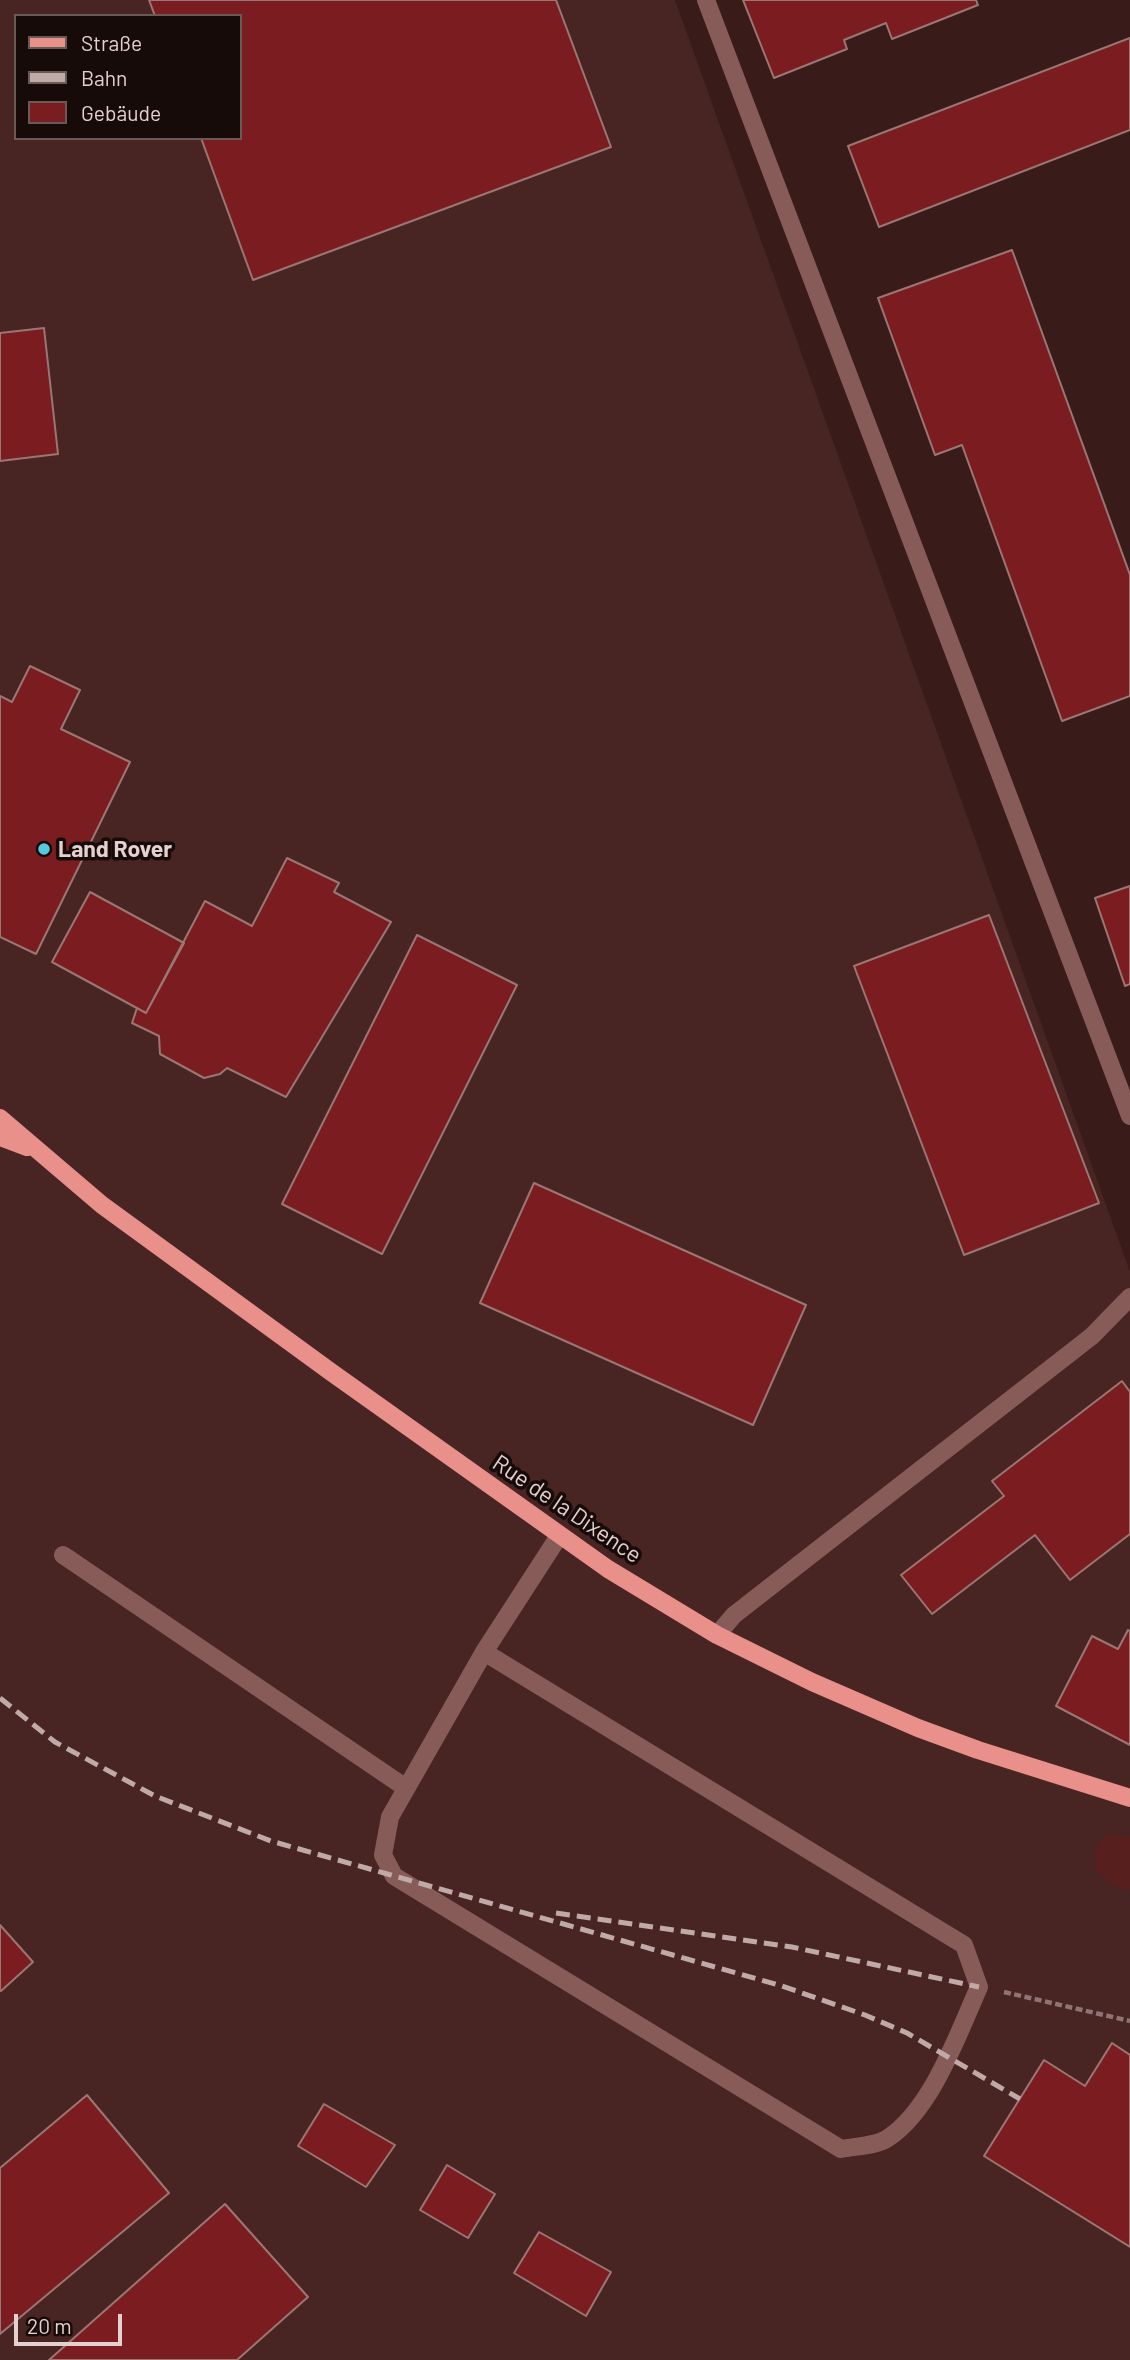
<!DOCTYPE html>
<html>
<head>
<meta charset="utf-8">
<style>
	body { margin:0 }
	#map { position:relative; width:1130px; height:2360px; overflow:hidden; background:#391c1a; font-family:Barlow,sans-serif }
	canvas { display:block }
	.legend { position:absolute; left:14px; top:14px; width:228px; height:126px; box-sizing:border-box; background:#170b0a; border:2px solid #695a58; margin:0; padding:9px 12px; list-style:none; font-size:21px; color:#e4d0ce }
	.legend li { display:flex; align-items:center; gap:14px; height:35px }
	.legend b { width:35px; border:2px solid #695a58 }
	.scale { position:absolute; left:14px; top:2314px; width:108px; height:32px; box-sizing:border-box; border:4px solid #e4d0ce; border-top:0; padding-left:9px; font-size:21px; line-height:24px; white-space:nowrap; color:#e4d0ce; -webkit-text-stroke:5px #170b0a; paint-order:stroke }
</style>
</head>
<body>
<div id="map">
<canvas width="1130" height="2360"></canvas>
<ul class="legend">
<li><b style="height:9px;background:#e9908a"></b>Straße</li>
<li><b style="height:9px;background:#c0aaa8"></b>Bahn</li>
<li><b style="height:19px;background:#7b1d20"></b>Gebäude</li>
</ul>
<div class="scale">20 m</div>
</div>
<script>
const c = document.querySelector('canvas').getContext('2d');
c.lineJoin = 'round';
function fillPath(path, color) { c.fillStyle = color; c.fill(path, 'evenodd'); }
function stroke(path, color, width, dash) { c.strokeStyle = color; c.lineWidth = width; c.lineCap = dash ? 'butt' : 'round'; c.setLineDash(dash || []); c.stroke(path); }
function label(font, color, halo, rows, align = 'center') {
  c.font = font + ' Barlow,sans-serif'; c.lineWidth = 7; c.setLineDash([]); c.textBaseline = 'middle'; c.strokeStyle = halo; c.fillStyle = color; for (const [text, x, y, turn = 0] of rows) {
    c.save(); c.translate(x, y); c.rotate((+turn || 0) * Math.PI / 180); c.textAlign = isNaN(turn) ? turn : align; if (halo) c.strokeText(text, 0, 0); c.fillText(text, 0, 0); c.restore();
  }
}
const built = new Path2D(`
	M0,0H675L1130,1272V2360H0ZM16,16H240V138H16Z`);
const green = new Path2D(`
	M1109,1834L1130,1837V1891L1112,1885L1095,1869L1096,1846Z`);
const building = new Path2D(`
	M149,0H556L611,147L253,280L201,138H240V16H155Z
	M743,0H976L978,5L892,39L886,23L844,40L847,49L774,78Z
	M1130,38V130L879,227L848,146Z
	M1012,250L1130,575V696L1062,721L962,445L935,455L878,298Z
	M44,328L58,454L0,461V333Z
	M30,666L80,690L61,729L130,762L36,954L0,937V696L12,702Z
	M287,858L339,883L334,892L391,922L286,1097L227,1068L220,1074L204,1078L160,1054L159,1036L132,1023L137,1008L146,1013L205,901L252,926Z
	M1130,886V984L1125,986L1095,898Z
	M90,892L184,943L146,1013L52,962Z
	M989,915L1099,1203L964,1255L854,966Z
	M417,935L517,985L382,1254L282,1204Z
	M534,1183L806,1305L753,1425L480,1303Z
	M1122,1381L1130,1392V1534L1070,1580L1035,1535L932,1614L901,1575L1004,1496L992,1481Z
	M1128,1630L1130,1631V1745L1056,1706L1092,1636L1118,1649Z
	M0,1925L33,1962L1,1991L0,1990Z
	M1112,2043L1130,2055V2247L984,2156L1044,2060L1085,2086Z
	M87,2095L169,2193L0,2334V2168Z
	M324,2104L395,2145L366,2187L298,2146Z
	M447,2165L495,2194L468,2238L420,2210Z
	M225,2204L308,2297L237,2360H49Z
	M539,2232L611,2272L586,2316L514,2273Z`);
const path = new Path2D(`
	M1004,1992L1130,2021`);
const minor = new Path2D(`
	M706,0L1130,1116
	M63,1555L406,1788
	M717,1635L734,1615L1092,1336L1130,1297
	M484,1652L964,1945L979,1987C958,2034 932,2109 888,2138C877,2146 855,2146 841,2149L394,1876L383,1855L390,1817L484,1652L559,1536`);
const major = new Path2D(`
	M0,1118L102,1205L331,1372L608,1569L717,1635L812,1682L918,1728L978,1750L1130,1798
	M0,1137L27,1147`);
const rail = new Path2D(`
	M0,1698L55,1742L155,1796L271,1841L782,1986L865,2015L907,2033L1020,2099
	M556,1913L792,1947L979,1987`);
const markers = [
	[44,849,7,"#55cadf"]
];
const poiNames = [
	["Land Rover",58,849]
];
const streetNames = [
	["Rue de la Dixence",567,1509,34]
];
fillPath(built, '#482523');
fillPath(green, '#57201e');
fillPath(building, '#7b1d20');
stroke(building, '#9a7773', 2);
stroke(path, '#8e7573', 4.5, [7, 3.5]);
stroke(minor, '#875c58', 18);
stroke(major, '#e9908a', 18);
stroke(rail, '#c0aaa8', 5, [14, 7]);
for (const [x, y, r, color] of markers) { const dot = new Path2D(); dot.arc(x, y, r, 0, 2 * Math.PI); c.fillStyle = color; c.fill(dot); stroke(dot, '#170b0a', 2.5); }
label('bold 23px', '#e4d0ce', '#170b0a', poiNames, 'left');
label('23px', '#e4d0ce', '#170b0a', streetNames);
</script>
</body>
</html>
